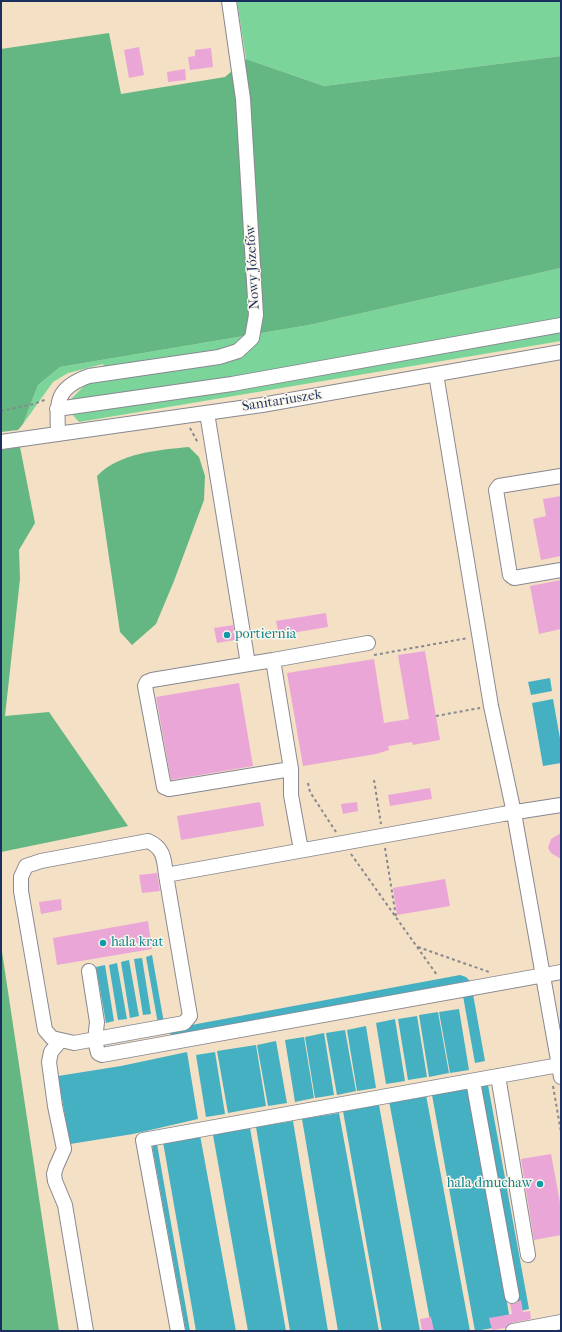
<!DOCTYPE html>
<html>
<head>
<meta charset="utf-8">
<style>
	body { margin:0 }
	#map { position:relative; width:562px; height:1332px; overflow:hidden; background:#f4e0c4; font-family:"IM FELL French Canon",serif }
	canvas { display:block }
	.frame { position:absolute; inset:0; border:2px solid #1b2f5e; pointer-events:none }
</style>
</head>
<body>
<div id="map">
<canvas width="562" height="1332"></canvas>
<div class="frame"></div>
</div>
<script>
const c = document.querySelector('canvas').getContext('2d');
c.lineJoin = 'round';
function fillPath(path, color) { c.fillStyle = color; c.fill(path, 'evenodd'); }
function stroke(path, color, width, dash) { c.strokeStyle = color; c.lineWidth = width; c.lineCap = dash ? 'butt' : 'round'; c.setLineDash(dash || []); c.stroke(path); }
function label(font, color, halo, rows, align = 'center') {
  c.font = font + ' "IM FELL French Canon",serif'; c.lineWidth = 3; c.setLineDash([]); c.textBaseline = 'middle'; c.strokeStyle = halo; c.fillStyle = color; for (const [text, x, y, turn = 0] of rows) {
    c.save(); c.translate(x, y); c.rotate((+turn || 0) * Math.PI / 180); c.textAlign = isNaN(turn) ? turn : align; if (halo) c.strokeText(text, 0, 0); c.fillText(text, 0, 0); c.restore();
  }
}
const green = new Path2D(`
	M237,1H561V56L324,86L246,59Z
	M561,268V341L79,422L70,412V400L85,385L108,378L103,364L68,373L53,382L23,424L38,385L60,367L309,325Z`);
const forest = new Path2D(`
	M109,33L121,94L225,77L246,59L324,86L561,56V268L309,325L60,367L38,385L23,424L18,430L1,432V49Z
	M20,447L35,523L19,550L20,579L5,716L49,712L128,826L1,852V450Z
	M189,447L199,457L205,476L204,500L174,581L156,624L132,645L120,632L97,476C119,453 158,450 189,447Z
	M1,945L59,1331H1Z`);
const water = new Path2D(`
	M550,678L552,691L531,695L528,682Z
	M553,699L561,744V763L543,766L532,703Z
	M152,955L164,1023L158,1024L146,957Z
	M142,958L151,1014L143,1015L134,959Z
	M129,960L139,1016L130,1018L121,962Z
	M117,963L127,1019L118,1020L109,965Z
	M105,965L114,1021L106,1023L96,967Z
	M460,975L466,977L470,981L172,1035L170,1034V1029Z
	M473,994L485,1061L475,1063L463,996Z
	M459,1009L469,1070L450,1073L439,1012Z
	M438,1012L449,1073L429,1077L419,1015Z
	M417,1016L427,1077L408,1080L398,1019Z
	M395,1019L405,1081L386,1084L376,1023Z
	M366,1026L376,1088L357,1091L347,1030Z
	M345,1030L356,1091L337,1095L326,1033Z
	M324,1033L334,1095L315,1098L305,1037Z
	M304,1037L314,1098L295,1102L285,1040Z
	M276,1041L287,1103L268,1106L257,1045Z
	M256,1045L266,1106L228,1113L217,1051Z
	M187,1052L198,1119L133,1134L70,1144L58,1076L121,1066Z
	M215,1052L225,1114L206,1117L196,1055Z
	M488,1085L529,1309L520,1311L479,1087Z
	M469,1088L511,1325L475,1331L432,1095Z
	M426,1095L470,1331H432L389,1101Z
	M379,1105L420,1331H382L343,1111Z
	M339,1113L379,1331H338L302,1119Z
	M293,1121L328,1331H290L256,1127Z
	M250,1128L286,1331H248L213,1135Z
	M200,1135L236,1331H196L163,1142Z
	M157,1144L190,1331H186L152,1145Z`);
const building = new Path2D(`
	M139,47L144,75L129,78L124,50Z
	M211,48L213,67L190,70L188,57L195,56V50Z
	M185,69L186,80L168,82L167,72Z
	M561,496V556L541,560L533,519L546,516L543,499Z
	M561,580V629L539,634L530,586Z
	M326,613L328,627L279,635L276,621Z
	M233,625L235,640L217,643L214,628Z
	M425,651L440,740L413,745L412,742L388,746L389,750L376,754L303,766L287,673L374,659L384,723L409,719L398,655Z
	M239,683L253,766L171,780L156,697Z
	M430,788L432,799L390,806L388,795Z
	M260,802L264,826L181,840L177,816Z
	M357,802L358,811L343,814L341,804Z
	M561,833V859L551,853L548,848L551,839Z
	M157,873L160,891L142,893L139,875Z
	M445,879L450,906L397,915L393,888Z
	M61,899L62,910L41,914L39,902Z
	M148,921L152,949L57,965L53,938Z
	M551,1154L561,1208V1235L534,1240L521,1159Z
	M521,1300L523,1312L530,1311L531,1319L511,1323L505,1328L492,1330L489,1318L512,1314L510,1304H514Z
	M431,1317L434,1331H422L420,1319Z`);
const path = new Path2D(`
	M1,411L34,404L47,399
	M190,428L198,443
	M374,655L468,638
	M436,716L480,708
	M374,780L381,824
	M308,783L310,792L336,832
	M385,848L396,917
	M351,854L437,975
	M418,947L489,972
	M553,1086L561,1132`);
const minor = new Path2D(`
	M436,374L491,706L514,813L561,1077
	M57,409L232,384L561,325
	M207,413L248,664
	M58,434C57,402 55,388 89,376L219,357L238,351L252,338L256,315L243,99L229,1
	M1,442L262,405L561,352
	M561,476L499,486L496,490L510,575L514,578L561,570
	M273,660L152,680L147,682L145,686L164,787L169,789L291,769
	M301,850L291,795V769L273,660L368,643
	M166,875L190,1016L184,1023L74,1043L52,1038L45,1030L21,891V877L26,866L41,861L148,841C164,848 164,859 166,875L503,814L561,805
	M89,971L97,1022L95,1040L98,1053L102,1055L561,972
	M60,1041L51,1052L49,1062L55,1106L64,1149L56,1167L54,1174L55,1181L65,1205L86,1331
	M498,1076L528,1255
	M473,1081L512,1296
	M178,1331L143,1140L559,1065
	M513,1331L561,1322`);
const markers = [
	[227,635,4,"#0f9aa8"],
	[103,943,4,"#0f9aa8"],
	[540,1184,4,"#0f9aa8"]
];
const streetNames = [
	["Nowy Józefów",253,267,-93],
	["Sanitariuszek",282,401,-9]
];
const cultureNames = [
	["portiernia",235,635],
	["hala krat",111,943],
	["hala dmuchaw",532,1184,"right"]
];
fillPath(green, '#7bd59b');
fillPath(forest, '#64b683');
fillPath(water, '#45b0c2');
fillPath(building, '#eba6d8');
stroke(minor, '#888891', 16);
stroke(path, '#888891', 2, [3, 3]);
stroke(minor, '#fff', 14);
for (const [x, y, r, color] of markers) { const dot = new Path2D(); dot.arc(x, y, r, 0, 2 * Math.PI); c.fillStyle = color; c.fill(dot); stroke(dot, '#fbf7ec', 1.5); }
label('14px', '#1b2f5e', '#fbf7ec', streetNames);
label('14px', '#0d838f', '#fbf7ec', cultureNames, 'left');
</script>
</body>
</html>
